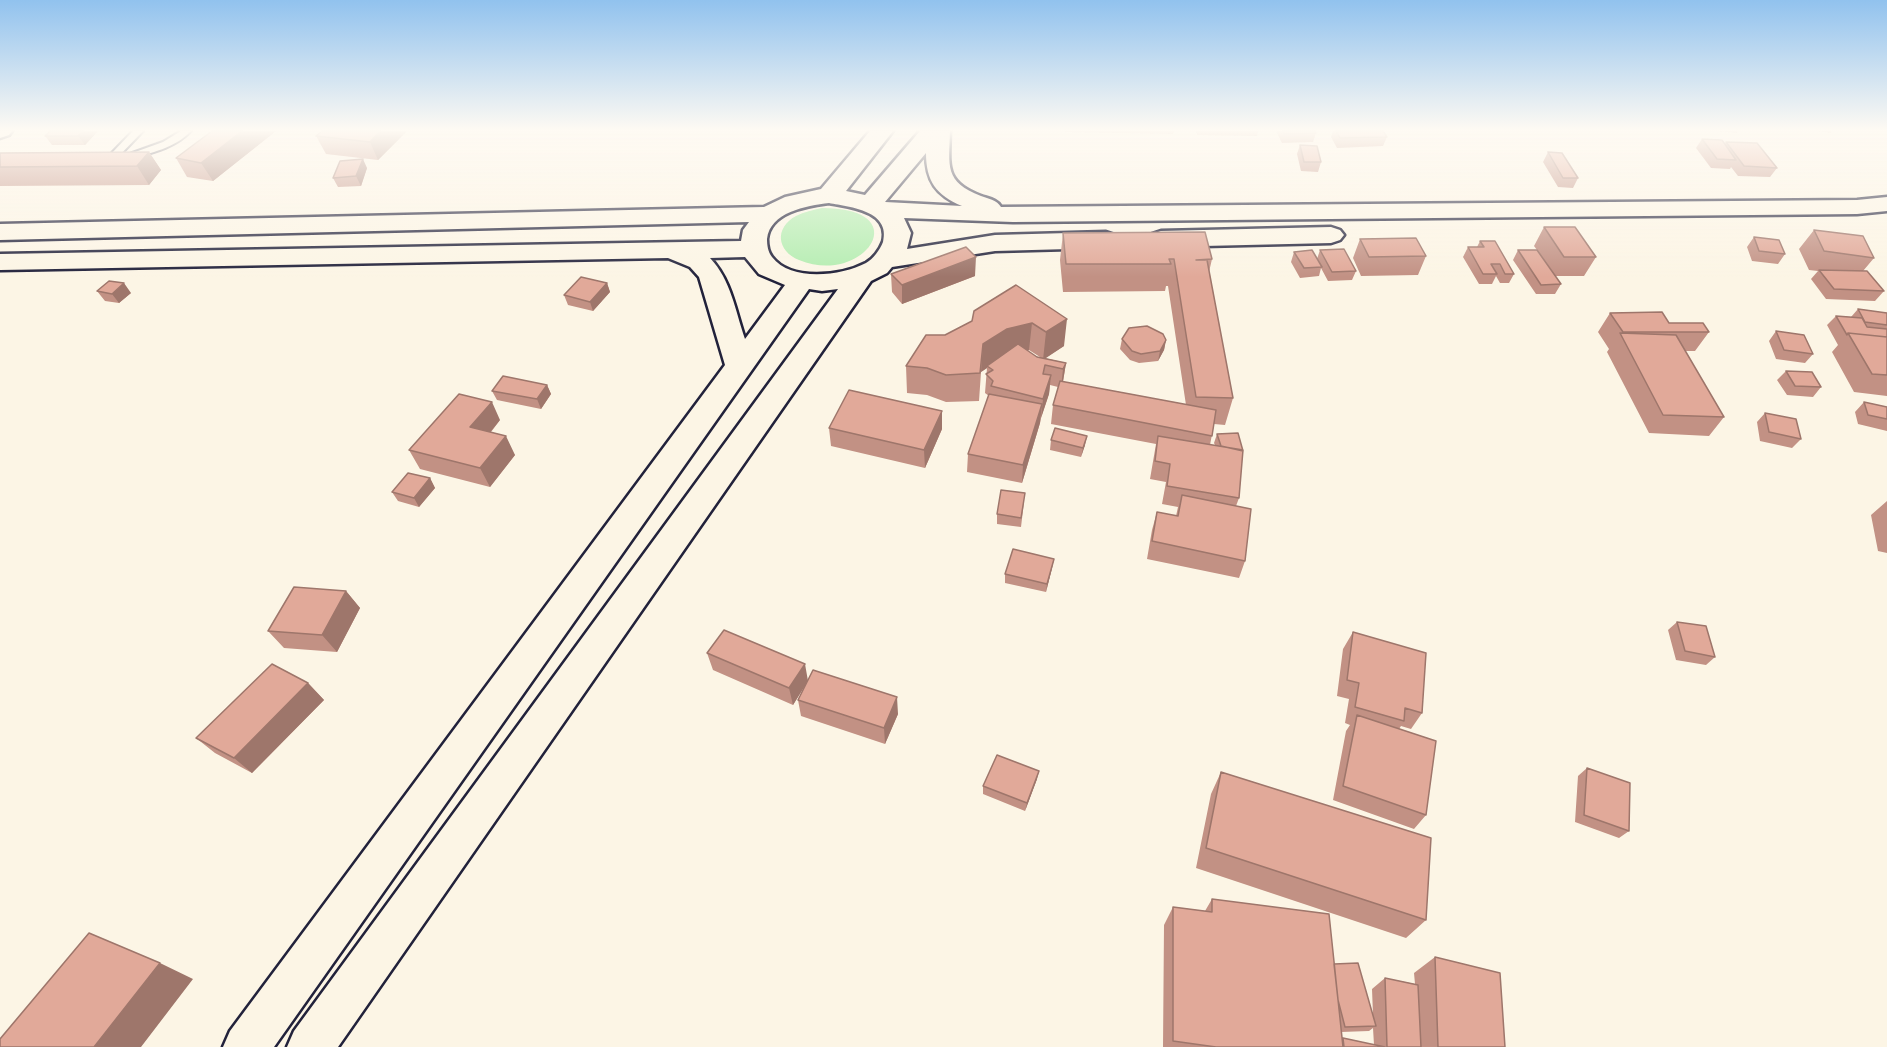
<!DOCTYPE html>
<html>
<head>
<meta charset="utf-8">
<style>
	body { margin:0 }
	canvas { display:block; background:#fcf5e5 }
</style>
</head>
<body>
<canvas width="1887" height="1047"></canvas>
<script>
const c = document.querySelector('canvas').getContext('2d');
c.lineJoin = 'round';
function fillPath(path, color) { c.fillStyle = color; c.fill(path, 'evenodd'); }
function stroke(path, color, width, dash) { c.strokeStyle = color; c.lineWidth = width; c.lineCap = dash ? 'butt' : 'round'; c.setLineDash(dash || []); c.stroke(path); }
const green = new Path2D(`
	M822,208C919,208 863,287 799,260C777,251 774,228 796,216C804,212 813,210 822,208Z`);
const service = new Path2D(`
	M133,131H143L116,159H110V155Z
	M181,131H191C175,148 151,153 129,159L124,156L163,142Z`);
const minor = new Path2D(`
	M0,131H12L9,135L0,138Z`);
const tertiary = new Path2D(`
	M870,131H893L846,191L865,195L920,131H950C949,166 944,182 981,196C989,199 997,200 1001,207L1857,200L1887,197V211L1857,214L1013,222L904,218L911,233L907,249L995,235L1106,232L1115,235L1119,240L1115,245L1106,248L995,251L892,267L887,273L871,281L338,1047H287L294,1031L838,289L822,291L809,289L274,1047H223L230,1031L725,365L699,277L690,267L668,258L0,270V254L741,241L743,230L749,222L0,240V224L764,207L785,197L821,189ZM926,153C926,181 936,195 962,206L885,202ZM829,203C851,207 891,211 883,242C880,250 873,259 866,263C841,276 791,282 772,257C768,252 767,245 767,239C770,212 806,206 829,203ZM745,257L759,274L785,285L745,339C735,310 731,280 710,258Z
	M1331,227L1340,230L1344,235L1340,240L1331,243L1161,247L1152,244L1148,239L1152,234L1161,231Z`);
const wall = new Path2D(`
	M98,131L85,145H52L45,136Z
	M212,131H276L213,181L187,177L176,158Z
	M322,131H407L378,160L326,154L316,136Z
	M1065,131H1174L1173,134L1065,132Z
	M1196,131H1258L1257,136L1197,135Z
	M1276,131H1315L1316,133L1313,142L1282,143Z
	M1333,131H1383L1387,137L1383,146L1337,148L1331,137Z
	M1717,131H1738L1737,133Z
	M1817,131H1832L1831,133Z
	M1702,139L1725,144L1726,142L1777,168L1770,177L1738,176L1731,167L1730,169L1711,168L1696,148Z
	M1300,145L1321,162L1318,172L1301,171L1297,154Z
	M149,152L161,170L149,185L0,186V153Z
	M1548,152L1578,178L1573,188L1558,187L1543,162Z
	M367,168L361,186L338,187L333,178Z
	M1544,227L1596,257L1584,276H1555L1561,284L1555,294H1536L1513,260L1518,250H1537L1534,246Z
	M1814,230L1874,258L1863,271L1884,291L1875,301L1826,299L1811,279L1818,271L1809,270L1799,249Z
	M1063,233L1212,259L1209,272L1233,398L1225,425L1214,424L1210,445H1215L1214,443L1217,434L1239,498L1236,506L1245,561L1239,578L1147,559L1152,530L1157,512L1176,516L1178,507L1162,504L1166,482L1150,479L1156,444L1051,424L1053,405L1058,387L1050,385L1049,394L1041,418L1040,423L1022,483L967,472L968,454L989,396L985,393L987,368L981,372L979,401L946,402L927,395L907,393L906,366L945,335L972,321L1016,285L1064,346L1045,358L1066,363L1063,382L1186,405L1168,286H1166L1165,291L1063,292L1060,260ZM1029,350L1040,357H1037L1027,351Z
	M1754,237L1785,254L1778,264L1752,261L1747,247Z
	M1360,239L1426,256L1418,275L1361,276L1353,258Z
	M1480,241L1514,274L1509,283H1500L1496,276L1492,284H1479L1463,257L1468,247H1477Z
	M1320,250L1356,271L1352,280L1328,281L1321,268L1319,276L1300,278L1291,262L1294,252L1317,259Z
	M891,274L975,276L902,304L892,292Z
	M607,283L610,292L593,311L568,305L564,295Z
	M97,291L131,293L119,303L105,301Z
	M1858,309L1887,313V396L1854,392L1832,352L1838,345L1827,325L1836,316L1851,317Z
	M1610,313L1669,323L1709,332L1695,351H1685L1724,417L1709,436L1649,433L1607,352L1609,349L1598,332Z
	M1776,331L1813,354L1805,363L1776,359L1769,341Z
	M1122,339L1166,340L1164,350L1158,361L1139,363L1130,360L1120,349Z
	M1786,371L1821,387L1813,397L1787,395L1777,380Z
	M547,385L551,394L541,409L497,400L492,391Z
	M1864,402L1887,407V431L1858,424L1855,412Z
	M1765,413L1801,439L1792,448L1760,441L1757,422Z
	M500,420L491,432L515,455L490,487L420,469L409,450Z
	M829,428L942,429L925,468L831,446Z
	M1051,440L1085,445L1081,457L1050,450Z
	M430,478L435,488L419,507L398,501L392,492Z
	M1887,501V553L1878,551L1871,515Z
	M1024,502L1021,527L997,524V514Z
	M1054,559L1052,568L1046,592L1005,583V574Z
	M346,591L360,608L337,652L284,648L268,631Z
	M1677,622L1715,657L1706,665L1676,660L1668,630Z
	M1353,632L1422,713L1411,729L1401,726L1399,729L1426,815L1414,829L1333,800L1346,731L1350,725L1345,723L1349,699L1337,696L1343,649Z
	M707,653L808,680L898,714L885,744L801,716L798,700L805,685L793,705L713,670Z
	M308,683L324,700L252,773L215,753L196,738Z
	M1587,768L1629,831L1619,838L1575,822L1578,776Z
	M1221,772L1426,920L1406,938L1196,868L1211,794Z
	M1037,779L1025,811L983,794V786Z
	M1212,899L1334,964L1373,1015L1372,989L1385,978L1415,984L1414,973L1435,957L1505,1047H1163L1164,925L1173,907L1205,911ZM1373,1028L1374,1045L1343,1038L1342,1039L1341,1032L1369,1031Z`);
const shadedWall = new Path2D(`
	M83,131H98L85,145L78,136Z
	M242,131H276L213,181L201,163Z
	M380,131H407L378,160L370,142Z
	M149,152L161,170L149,185L137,166Z
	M363,159L367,168L361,186L356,176Z
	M976,257L975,276L902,304V285Z
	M124,283L131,293L119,303L112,294Z
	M607,283L610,292L593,311L590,302Z
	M1067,319L1064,346L1043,360L1046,332Z
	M1032,323L1029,350L1006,356L987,366V368L981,372L979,401L983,344L1007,329Z
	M1166,340L1164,350L1158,361L1160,351Z
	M1066,363L1063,381L1061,388L1063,369Z
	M1051,375L1049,394L1041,418L1043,399Z
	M547,385L551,394L541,409L537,399Z
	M492,402L500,420L479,446L470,427Z
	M1042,404L1040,423L1022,483L1023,465Z
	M942,411V429L925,468L924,450Z
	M506,436L515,455L490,487L480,468Z
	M1087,436L1085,445L1081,457L1083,448Z
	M430,478L435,488L419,507L414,498Z
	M1054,559L1052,568L1046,592L1047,584Z
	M346,591L360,608L337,652L322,635Z
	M805,664L808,681L793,705L789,688Z
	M308,683L324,700L252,773L234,758Z
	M897,697L898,714L885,744L884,728Z
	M1039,771L1037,779L1025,811L1027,803Z
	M160,963L193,979L141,1047H94Z`);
const building = new Path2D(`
	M50,131H83L78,136H45Z
	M212,131H242L201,163L176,158Z
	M322,131H380L370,142L316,136Z
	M1283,131H1315L1316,133L1284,134Z
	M1336,131H1383L1387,137L1340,138Z
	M1702,139L1722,140L1736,160L1717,159Z
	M1726,142L1757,143L1777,168L1744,166Z
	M1300,145L1317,146L1321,162H1304Z
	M149,152L137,166L0,167V153Z
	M1548,152L1562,153L1578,178H1563Z
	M363,159L356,176L333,178L340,161Z
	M1544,227H1575L1596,257H1564Z
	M1814,230L1863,236L1874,258L1824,251Z
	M1205,232L1212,259L1196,260H1207L1233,398L1196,397L1174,259H1169L1171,264H1066L1063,233Z
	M1754,237L1779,240L1785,254L1759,251Z
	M1416,238L1426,256L1369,257L1360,239Z
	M1480,241H1495L1514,274H1505L1500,264H1491L1497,274H1483L1468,247H1484Z
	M966,247L976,257L902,285L891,274Z
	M1344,249L1356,271L1332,272L1320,250Z
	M1312,250L1322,267L1304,268L1294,252Z
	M1518,250H1537L1561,284L1541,285Z
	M1819,270L1867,271L1884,291L1834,289Z
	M581,277L607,283L590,302L564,295Z
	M109,281L124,283L112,294L97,291Z
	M1016,285L1067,319L1046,332L1032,323L1007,329L983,344L980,373L946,375L927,368L906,366L926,335H945L972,321L974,311Z
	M1858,309L1887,313V325L1865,322Z
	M1662,312L1669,323H1703L1709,332H1623L1610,313Z
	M1836,316L1862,318L1867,327L1887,329V337L1848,333L1847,335Z
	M1147,326L1163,334L1166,340L1160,351L1141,354L1132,351L1122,339L1129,328Z
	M1776,331L1804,335L1813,354L1784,350Z
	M1620,333L1676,335L1724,417L1663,415Z
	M1848,333L1887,337V375L1872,374Z
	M1018,344L1037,357L1066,363L1063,369L1045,365L1043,374L1051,375L1043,399L991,386L993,381L986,374L993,370L987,366Z
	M1786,371L1812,372L1821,387L1795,386Z
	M503,376L547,385L537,399L492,391Z
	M1060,381L1216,410L1212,436L1053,405Z
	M849,390L942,411L924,450L829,428Z
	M459,394L492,402L470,427L506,436L480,468L409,450Z
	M989,394L1042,404L1023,465L968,454Z
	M1864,402L1887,407V419L1868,415Z
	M1765,413L1796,419L1801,439L1769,432Z
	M1055,428L1087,436L1083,448L1051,440Z
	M1238,433L1243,451L1221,446L1217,434Z
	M1158,436L1243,450L1239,498L1167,486L1170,464L1155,461Z
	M408,473L430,478L414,498L392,492Z
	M1001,490L1025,493L1021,518L997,514Z
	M1182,495L1251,509L1245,561L1152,541L1157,512L1178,516Z
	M1013,549L1054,559L1047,584L1005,574Z
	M294,587L346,591L322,635L268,631Z
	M1677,622L1706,626L1715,657L1685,651Z
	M724,630L805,664L789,688L707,653Z
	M1353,632L1426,653L1422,713L1405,708L1404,721L1355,707L1359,683L1347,680Z
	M272,664L308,683L234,758L196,738Z
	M813,670L897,697L884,728L798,700Z
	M1357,715L1436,741L1426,815L1343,786Z
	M997,755L1039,771L1027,803L983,786Z
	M1587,768L1630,783L1629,831L1584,815Z
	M1221,772L1431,838L1426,920L1206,848Z
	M1212,899L1329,914L1343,1047H1216L1173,1041V907L1212,912Z
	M89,933L160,963L94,1047H0V1039Z
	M1435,957L1500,973L1505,1047H1438Z
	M1358,963L1376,1026L1345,1027L1338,1000L1334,964Z
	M1385,978L1418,985L1421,1047H1387Z
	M1343,1038L1385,1047H1344Z`);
fillPath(green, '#b4edb1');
stroke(service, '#22223b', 4);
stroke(minor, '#22223b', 5);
stroke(tertiary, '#22223b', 5);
fillPath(service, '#fcf5e5');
fillPath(minor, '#fcf5e5');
fillPath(tertiary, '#fcf5e5');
fillPath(wall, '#c29184');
fillPath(shadedWall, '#9e766b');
fillPath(building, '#e1a999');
stroke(building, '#9e766b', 1.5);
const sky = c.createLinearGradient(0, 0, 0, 277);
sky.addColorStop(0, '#91c2ee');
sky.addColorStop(0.47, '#fefaf3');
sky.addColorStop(1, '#fefaf300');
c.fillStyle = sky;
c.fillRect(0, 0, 1887, 277);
</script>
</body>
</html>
